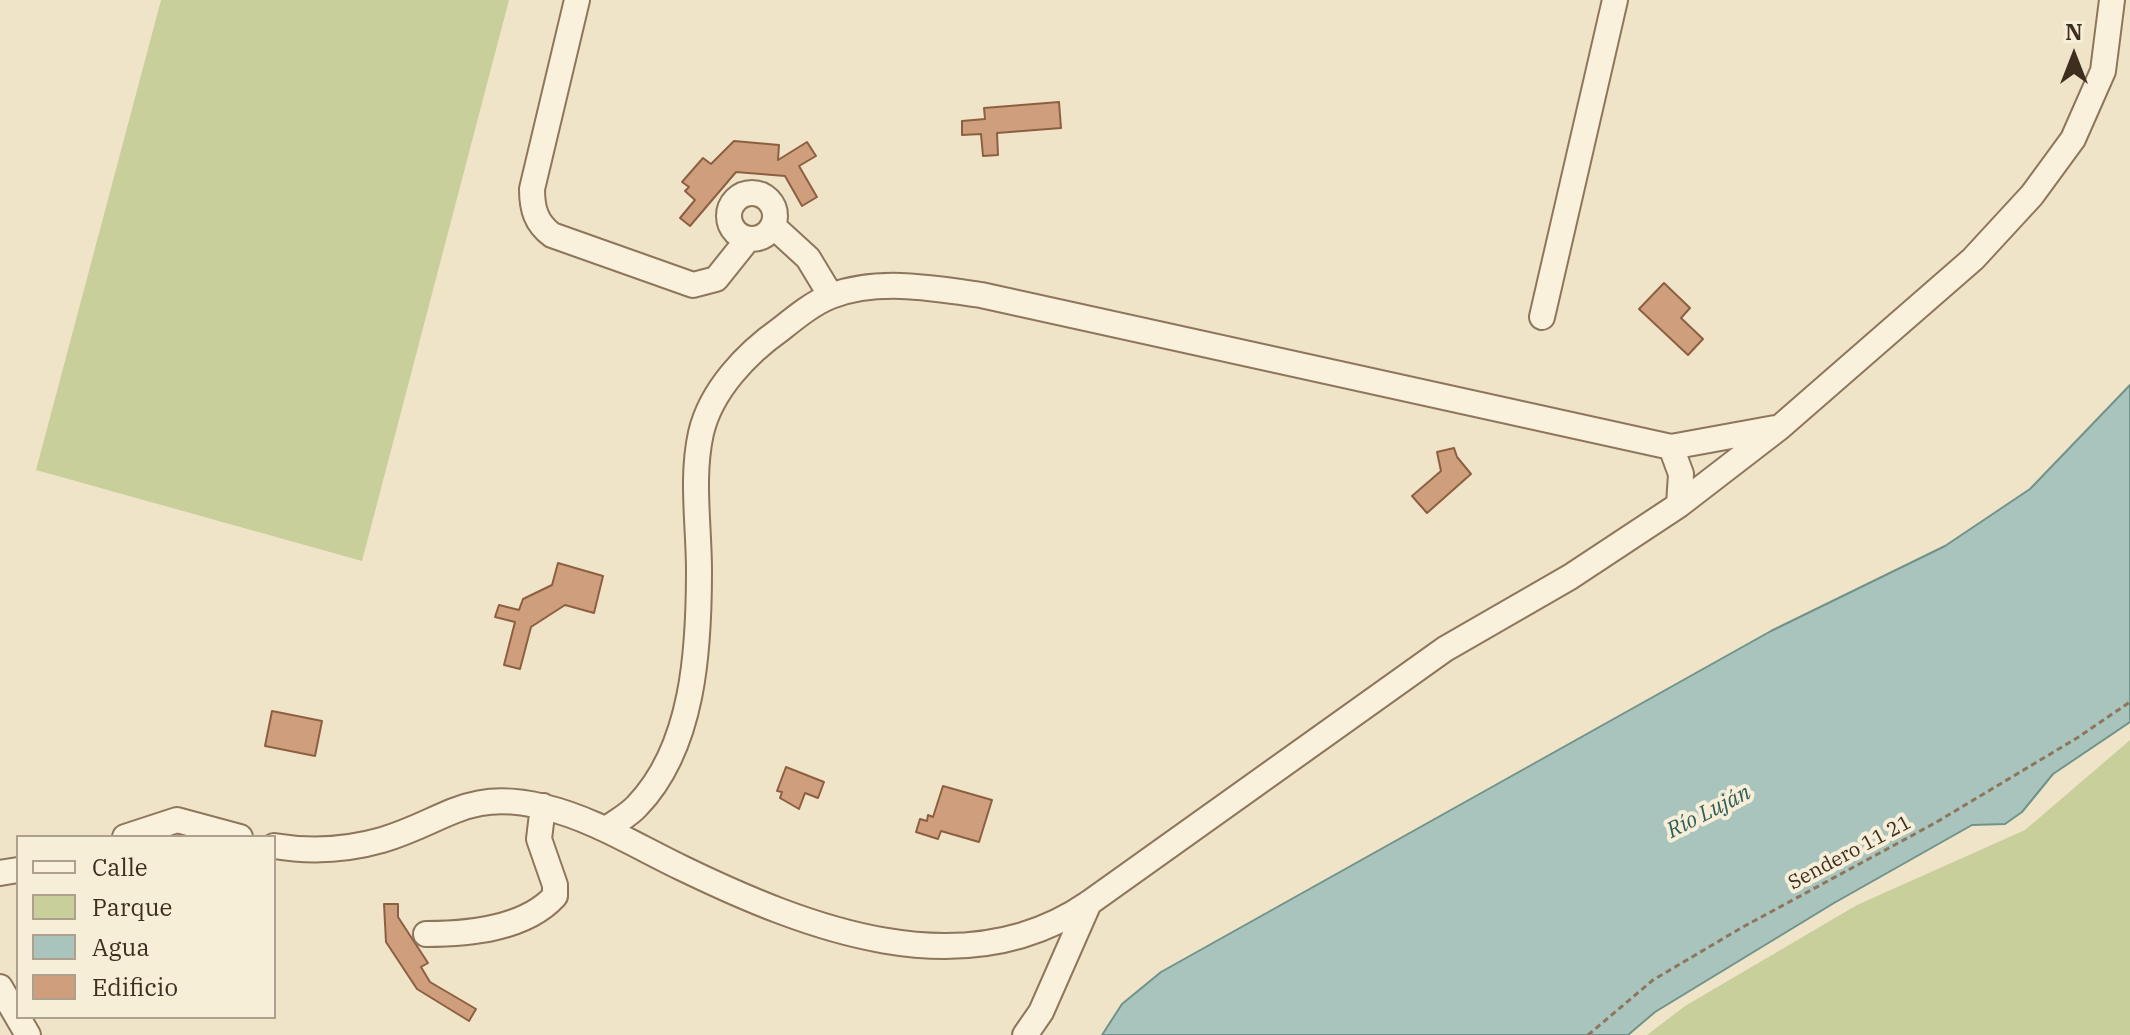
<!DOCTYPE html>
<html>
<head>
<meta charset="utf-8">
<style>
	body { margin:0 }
	#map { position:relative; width:2130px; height:1035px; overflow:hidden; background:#f0e4c8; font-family:"IBM Plex Serif",serif }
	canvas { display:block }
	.legend { position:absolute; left:16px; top:835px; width:260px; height:184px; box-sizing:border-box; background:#f7eed8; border:2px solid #ada18e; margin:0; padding:10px 14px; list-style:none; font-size:24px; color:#3d2e20 }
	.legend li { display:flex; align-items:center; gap:16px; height:40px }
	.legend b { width:40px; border:2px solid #ada18e }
	.north { position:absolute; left:2034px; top:16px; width:80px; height:80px; -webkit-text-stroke:6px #f7eed8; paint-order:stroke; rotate:0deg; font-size:22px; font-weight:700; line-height:32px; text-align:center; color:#3d2e20 }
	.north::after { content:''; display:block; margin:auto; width:28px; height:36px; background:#3d2e20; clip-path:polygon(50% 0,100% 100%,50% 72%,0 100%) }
</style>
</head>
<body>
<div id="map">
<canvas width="2130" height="1035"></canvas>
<ul class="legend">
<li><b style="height:10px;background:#faf1dc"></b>Calle</li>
<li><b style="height:22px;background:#c9cf9b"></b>Parque</li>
<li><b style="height:22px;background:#a9c4bc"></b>Agua</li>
<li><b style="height:22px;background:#cf9f7d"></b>Edificio</li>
</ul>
<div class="north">N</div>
</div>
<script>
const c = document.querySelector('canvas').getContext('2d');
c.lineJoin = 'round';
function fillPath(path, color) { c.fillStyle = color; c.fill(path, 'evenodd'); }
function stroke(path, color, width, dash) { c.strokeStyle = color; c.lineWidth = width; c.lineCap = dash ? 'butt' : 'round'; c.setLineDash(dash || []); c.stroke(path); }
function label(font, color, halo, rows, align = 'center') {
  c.font = font + ' "IBM Plex Serif",serif'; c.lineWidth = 8; c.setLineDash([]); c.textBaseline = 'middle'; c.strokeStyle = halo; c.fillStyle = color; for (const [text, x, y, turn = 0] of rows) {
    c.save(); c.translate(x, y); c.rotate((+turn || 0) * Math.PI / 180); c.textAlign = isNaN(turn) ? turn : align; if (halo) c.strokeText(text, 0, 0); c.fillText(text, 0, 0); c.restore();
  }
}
const green = new Path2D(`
	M161,0H509L362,561L36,470Z
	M2130,740V1035H1647L1685,1006L1857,905L2025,830Z`);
const water = new Path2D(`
	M2130,385V722L2053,774L2022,812L2005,824L1972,825L1834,903L1655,1012L1628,1035H1102L1122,1004L1161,972L1771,631L1945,546L2030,489Z`);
const building = new Path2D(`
	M1059,102L1061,128L997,133L998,155L983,156L981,134L962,135V121L985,119L984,108Z
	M734,141L779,145L778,160L807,142L816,156L799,166L817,197L802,206L785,176L736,172L690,226L680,218L695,200L685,191L689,187L682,182L703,158L711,164Z
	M1664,283L1690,308L1681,318L1703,339L1688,355L1639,309Z
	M1454,448L1457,457L1471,474L1427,513L1412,496L1441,471L1437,452Z
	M558,563L603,576L594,613L565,605L531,627L520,669L504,665L515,622L495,617L499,605L519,610L523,599L552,585Z
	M272,711L322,721L315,756L265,746Z
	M786,767L824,782L818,798L805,793L799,809L780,798L782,792L777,791Z
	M943,786L992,800L979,842L941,831L938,839L916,832L920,819L927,821L928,815L933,817Z
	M384,904H398V917L428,963L421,967L430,982L476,1009L469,1021L417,989L386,942Z`);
const path = new Path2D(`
	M1588,1035L1653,980L1741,928L1935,823L2077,738L2130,702`);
const minor = new Path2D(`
	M577,0L532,189C532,209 536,223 552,235L693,285L716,279L748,239
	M729 216a23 23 0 1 1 46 0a23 23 0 1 1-46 0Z
	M773,226L808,258L831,296
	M1542,317L1615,0
	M1671,447L1775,428
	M608,828C617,821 629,815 637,806C694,747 699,649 699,571C699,525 691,478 701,433C711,390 747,353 781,329C796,317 813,303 831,296C878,278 933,288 981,295L1671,447L1681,474L1679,505
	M125,837L177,820L240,837
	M274,846C310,852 347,850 382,840C446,821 467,788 544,807C594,819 636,846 682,868C806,928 963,990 1089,903L1445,649L1570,577L1679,505L1779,428L1973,259L2032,195L2073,139L2103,71L2112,0
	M0,873L18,870
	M426,934C469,934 525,929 555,896V885L539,839L543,806
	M0,987L28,1035
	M1025,1035L1041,1012L1089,903`);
const streetNames = [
	["Sendero 11 21",1850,853,-28]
];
const waterNames = [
	["Río Luján",1709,812,-27]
];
fillPath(green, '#c9cf9b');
fillPath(water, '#a9c4bc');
stroke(water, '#6f938a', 2);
fillPath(building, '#cf9f7d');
stroke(building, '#8d5f41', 2);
stroke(minor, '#8d765c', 28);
stroke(path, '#8d765c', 3, [6, 4]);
stroke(minor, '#faf1dc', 24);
label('20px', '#3d2e20', '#f7eed8', streetNames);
label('italic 22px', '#2f5d5a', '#f7eed8', waterNames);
</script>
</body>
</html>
